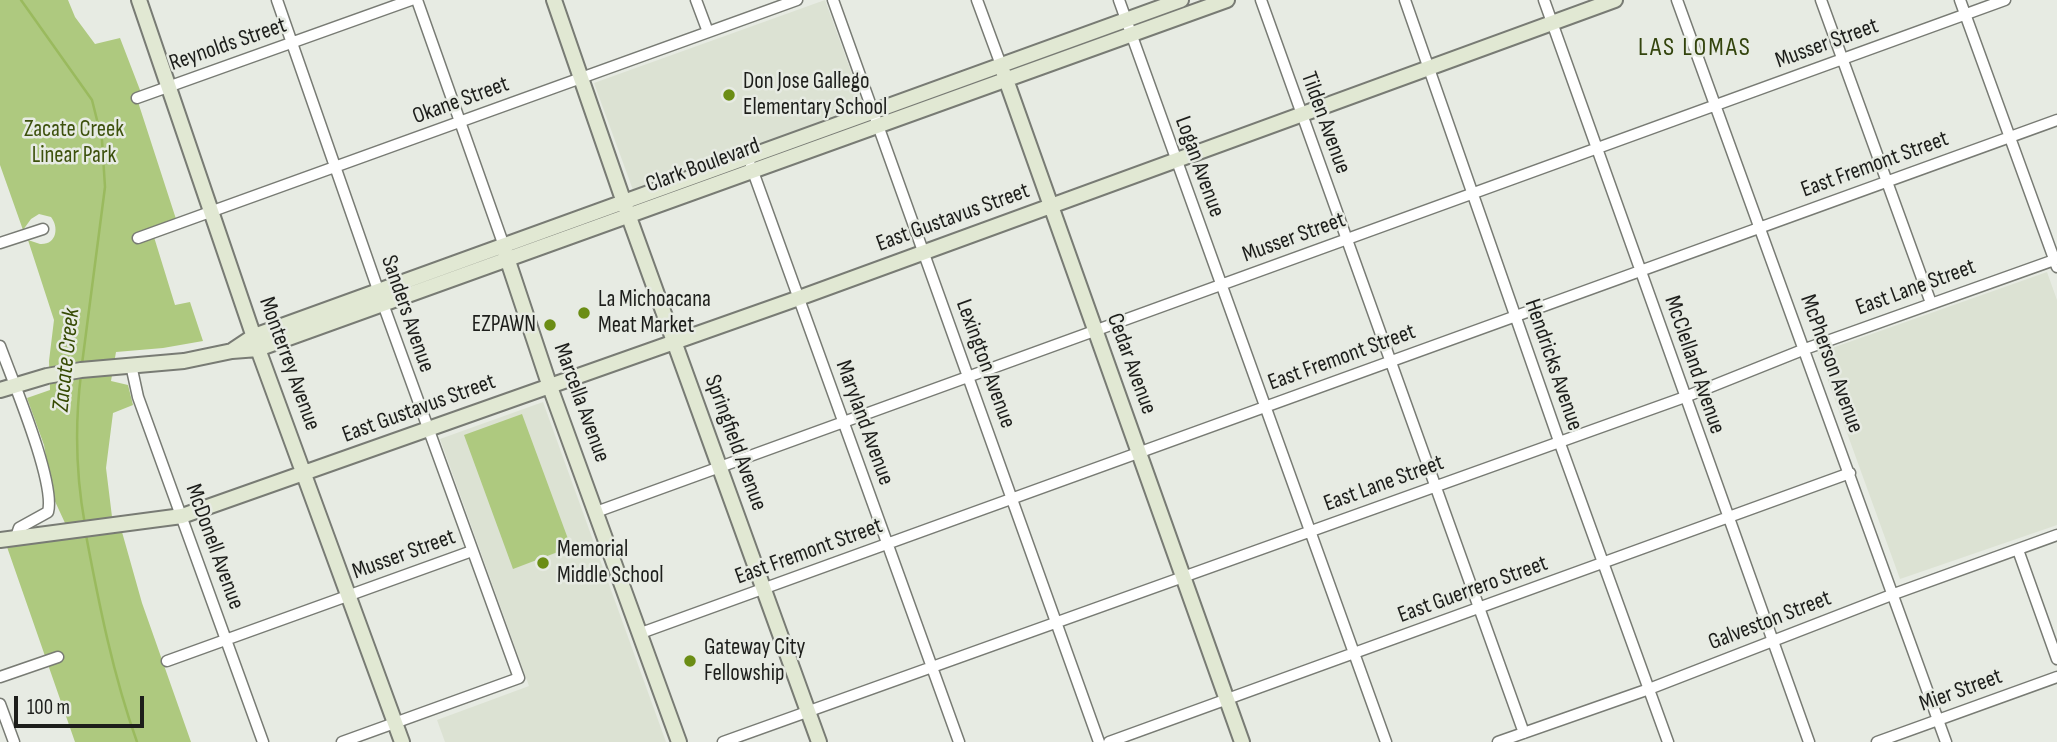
<!DOCTYPE html>
<html>
<head>
<meta charset="utf-8">
<style>
	body { margin:0 }
	#map { position:relative; width:2057px; height:742px; overflow:hidden; background:#e7ebe3; font-family:"Sofia Sans Condensed",sans-serif }
	canvas { display:block }
	.scale { position:absolute; left:14px; top:696px; width:130px; height:32px; box-sizing:border-box; border:4px solid #1d1e1b; border-top:0; padding-left:9px; font-size:21px; line-height:24px; white-space:nowrap; color:#1d1e1b; -webkit-text-stroke:5px #e7ebe3; paint-order:stroke }
</style>
</head>
<body>
<div id="map">
<canvas width="2057" height="742"></canvas>
<div class="scale">100 m</div>
</div>
<script>
const c = document.querySelector('canvas').getContext('2d');
c.lineJoin = 'round';
function fillPath(path, color) { c.fillStyle = color; c.fill(path, 'evenodd'); }
function stroke(path, color, width, dash) { c.strokeStyle = color; c.lineWidth = width; c.lineCap = dash ? 'butt' : 'round'; c.setLineDash(dash || []); c.stroke(path); }
function label(font, color, halo, rows, align = 'center') {
  c.font = font + ' "Sofia Sans Condensed",sans-serif'; c.lineWidth = 5; c.setLineDash([]); c.textBaseline = 'middle'; c.strokeStyle = halo; c.fillStyle = color; for (const [text, x, y, turn = 0] of rows) {
    c.save(); c.translate(x, y); c.rotate((+turn || 0) * Math.PI / 180); c.textAlign = isNaN(turn) ? turn : align; if (halo) c.strokeText(text, 0, 0); c.fillText(text, 0, 0); c.restore();
  }
}
const built = new Path2D(`
	M825,0L864,107L633,190L594,83Z
	M2047,272L2057,300V525L1900,579L1818,353Z
	M543,402L666,742H445L437,720L529,686L440,439Z`);
const green = new Path2D(`
	M0,0H68L75,17L95,44L120,38L140,90L139,105L176,219L135,234L138,242L154,237L175,305L190,302L203,341L163,348L116,352L111,381L128,385L133,405L113,413L106,468L114,533L122,532L142,603L191,742H75L7,547L67,539L65,523L53,497L44,445L27,398L50,390L49,361L54,320L28,240C32,241 36,243 40,244C57,245 59,227 51,217L39,214L31,219L23,230L0,165Z
	M522,414L571,547L513,569L464,435Z`);
const stream = new Path2D(`
	M21,0L92,100L102,140L105,187L82,364
	M81,374C75,423 76,476 85,525
	M86,535C99,604 113,675 137,742`);
const street = new Path2D(`
	M277,0L383,304L519,678L342,742
	M417,0L504,246
	M696,0L708,32
	M833,0L1099,742
	M977,0L1001,65
	M1119,0L1386,742
	M1261,0L1524,733
	M1405,0L1559,441L1668,742
	M1544,0L1809,742
	M1677,0L1946,742
	M1821,0L1931,303
	M1960,0L2057,267
	M137,98L411,0
	M751,166L959,742
	M138,238L797,0
	M0,243L43,229
	M0,346C12,379 56,483 48,512L19,528L16,537
	M131,365L138,397L263,742
	M596,512L2005,0
	M2018,550L2057,659
	M641,633L2057,120
	M167,661L472,551
	M0,677L58,657
	M0,704L14,742
	M723,742L1685,397L1805,349L2057,259
	M1109,742L1850,473
	M1498,742L1649,689L1894,594L2057,535
	M1877,742L2057,677`);
const secondary = new Path2D(`
	M139,0L258,349L402,742
	M554,0L629,217L819,742
	M1004,74L1242,742
	M505,252L550,387L679,742
	M233,350L254,336L1181,0
	M0,390L47,376L81,370L184,361L232,351L258,349L1227,0
	M0,540L182,516L799,298L1615,0`);
const markers = [
	[729,95,7,"#6b8d14"],
	[584,313,7,"#6b8d14"],
	[550,325,7,"#6b8d14"],
	[543,563,7,"#6b8d14"],
	[690,661,7,"#6b8d14"]
];
const streetNames = [
	["Musser Street",1827,44,-20],
	["Reynolds Street",228,45,-19],
	["Okane Street",461,101,-20],
	["Tilden Avenue",1325,123,70],
	["East Fremont Street",1875,165,-20],
	["Clark Boulevard",703,166,-20],
	["Logan Avenue",1199,167,70],
	["East Gustavus Street",953,218,-20],
	["Musser Street",1294,238,-20],
	["East Lane Street",1916,288,-20],
	["Sanders Avenue",407,314,71],
	["East Fremont Street",1342,358,-20],
	["Monterrey Avenue",289,364,70],
	["Lexington Avenue",985,364,70],
	["Cedar Avenue",1131,364,70],
	["McPherson Avenue",1831,364,70],
	["Hendricks Avenue",1553,365,71],
	["McClelland Avenue",1694,365,71],
	["Marcella Avenue",581,403,70],
	["East Gustavus Street",419,409,-20],
	["Maryland Avenue",864,423,70],
	["Springfield Avenue",735,443,70],
	["East Lane Street",1384,484,-20],
	["McDonell Avenue",214,547,70],
	["East Fremont Street",809,552,-20],
	["Musser Street",404,555,-20],
	["East Guerrero Street",1473,590,-20],
	["Galveston Street",1770,621,-21],
	["Mier Street",1961,691,-20]
];
const poiNames = [
	["Don Jose Gallego",743,82],
	["Elementary School",743,108],
	["La Michoacana",598,300],
	["Meat Market",598,326],
	["EZPAWN",536,325,"right"],
	["Memorial",557,550],
	["Middle School",557,576],
	["Gateway City",704,648],
	["Fellowship",704,674]
];
const parkNames = [
	["Zacate Creek",74,130],
	["Linear Park",74,156]
];
const waterNames = [
	["Zacate Creek",67,360,-84]
];
const quarterNames = [
	["LAS LOMAS",1695,48]
];
fillPath(built, '#dce2d3');
fillPath(green, '#aec97f');
stroke(stream, '#9aba5e', 2.5);
stroke(street, '#787b74', 13);
stroke(secondary, '#787b74', 18);
stroke(street, '#fff', 10);
stroke(secondary, '#e1e8d3', 14);
for (const [x, y, r, color] of markers) { const dot = new Path2D(); dot.arc(x, y, r, 0, 2 * Math.PI); c.fillStyle = color; c.fill(dot); stroke(dot, '#e7ebe3', 2.5); }
label('23px', '#1d1e1b', '#e7ebe3', streetNames);
label('23px', '#1d1e1b', '#e7ebe3', poiNames, 'left');
label('23px', '#3d510d', '#e7ebe3', parkNames);
label('italic 24px', '#364a03', '#e7ebe3', waterNames);
c.letterSpacing = '2px';
label('26px', '#33440d', '#e7ebe3', quarterNames);
c.letterSpacing = '0px';
</script>
</body>
</html>
